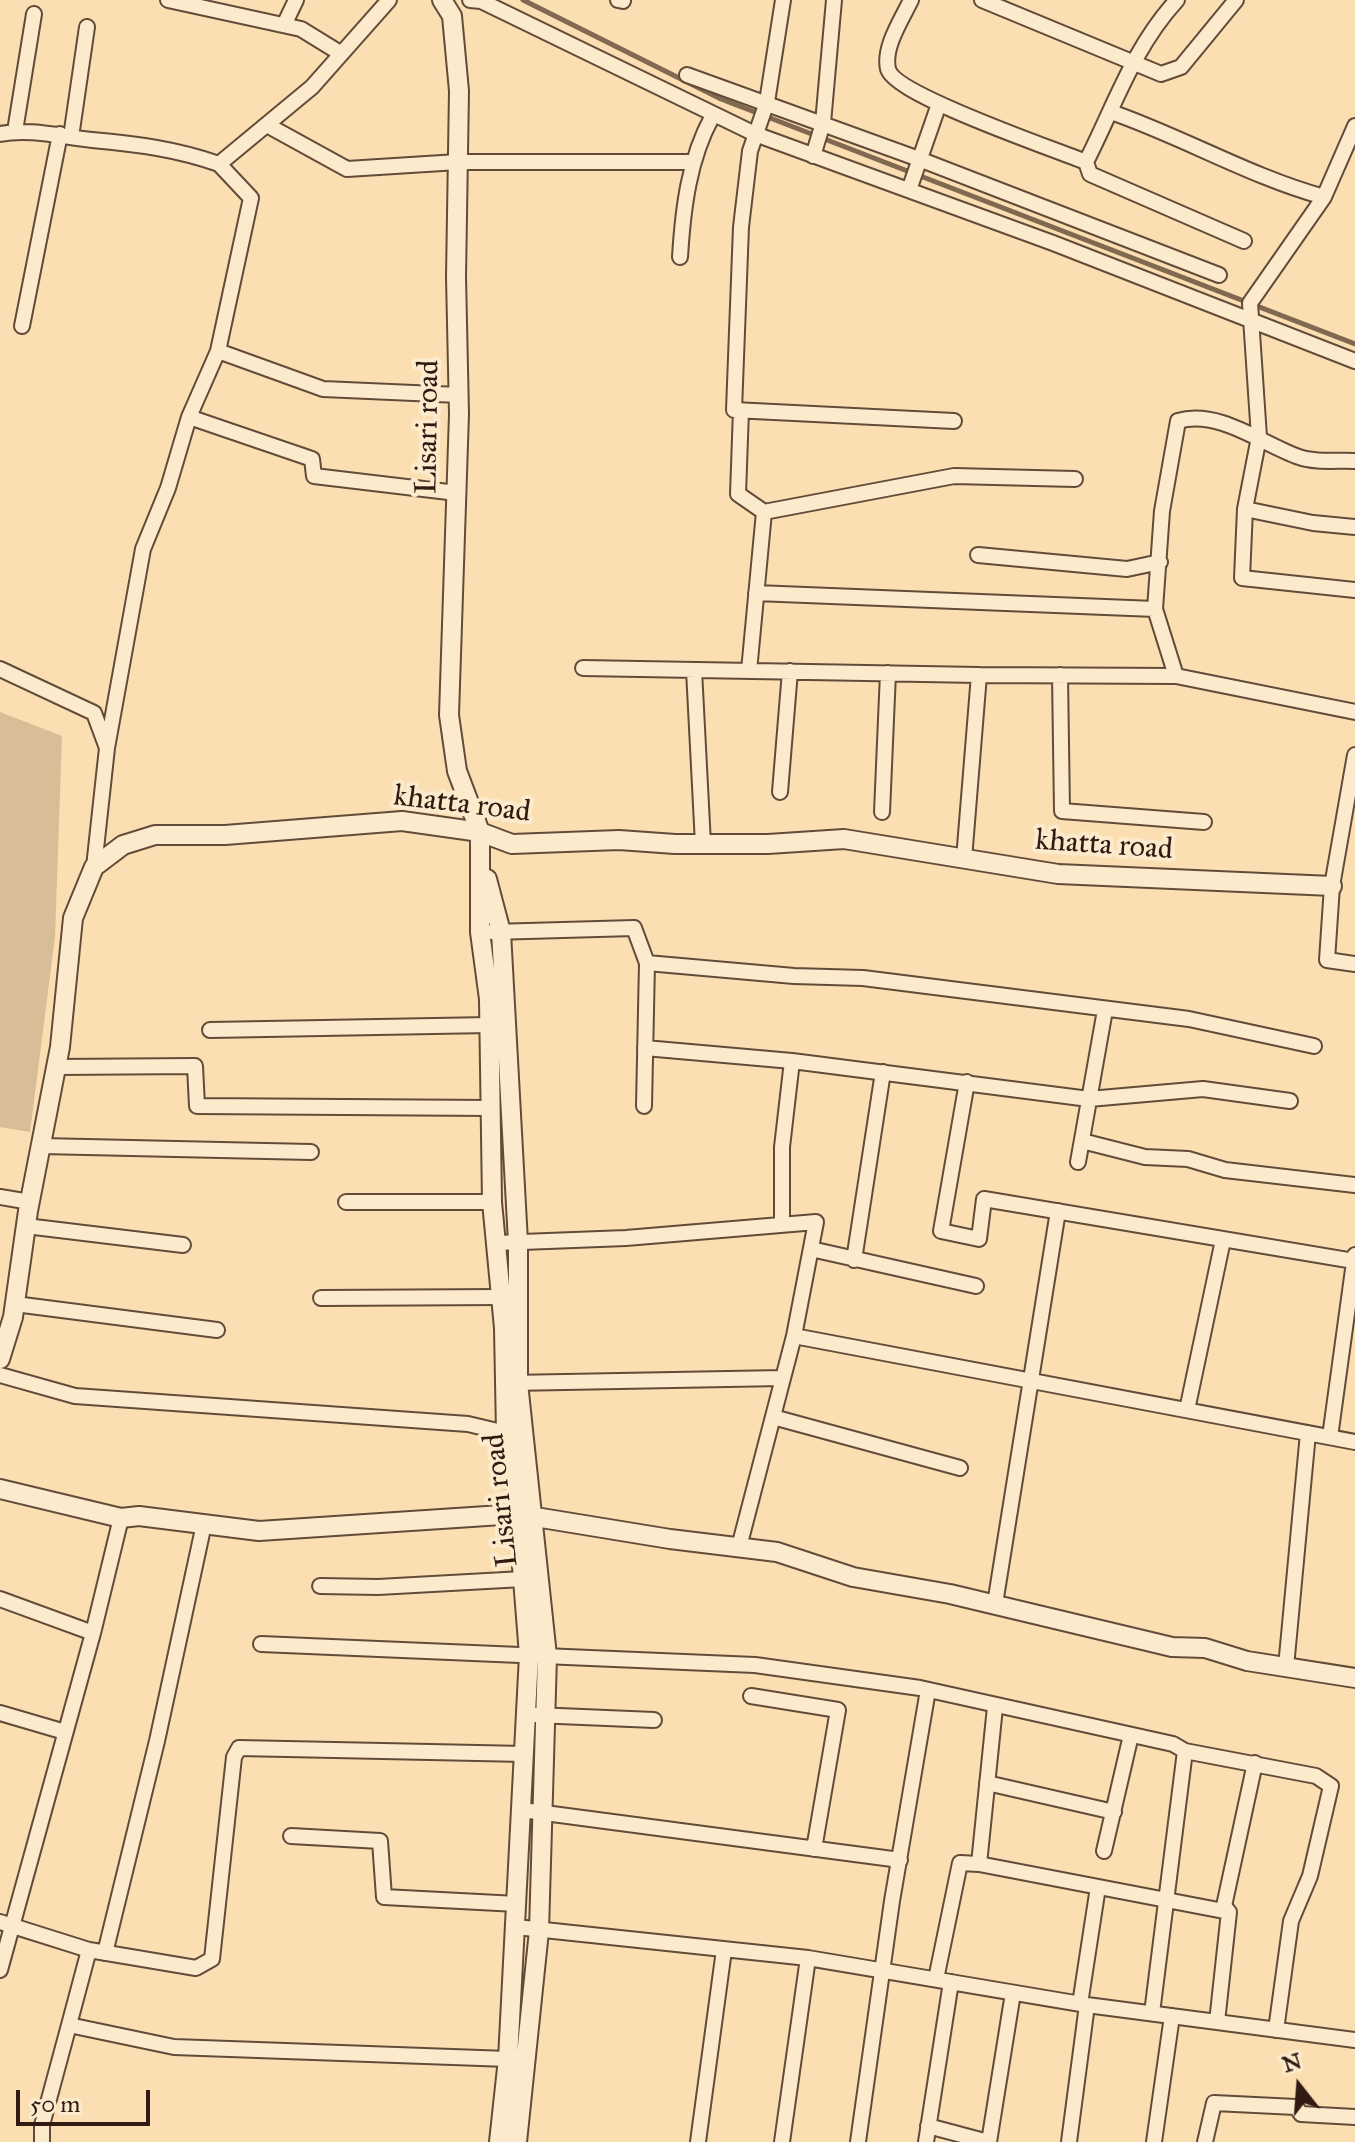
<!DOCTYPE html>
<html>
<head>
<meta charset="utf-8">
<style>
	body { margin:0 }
	#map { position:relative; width:1355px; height:2142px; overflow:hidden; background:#fbdfb2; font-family:"IM FELL Great Primer",serif }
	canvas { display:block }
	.north { position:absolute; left:1259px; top:2046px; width:80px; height:80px; -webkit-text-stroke:6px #fceacd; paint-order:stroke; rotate:343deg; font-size:22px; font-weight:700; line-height:32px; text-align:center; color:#301a11 }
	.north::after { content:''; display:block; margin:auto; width:28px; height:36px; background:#301a11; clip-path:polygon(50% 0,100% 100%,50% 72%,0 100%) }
	.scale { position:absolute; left:16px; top:2090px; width:134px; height:36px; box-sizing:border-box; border:4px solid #301a11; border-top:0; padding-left:10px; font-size:24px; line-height:28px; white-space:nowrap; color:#301a11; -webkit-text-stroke:6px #fceacd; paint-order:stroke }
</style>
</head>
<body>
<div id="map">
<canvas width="1355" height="2142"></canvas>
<div class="north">N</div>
<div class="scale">50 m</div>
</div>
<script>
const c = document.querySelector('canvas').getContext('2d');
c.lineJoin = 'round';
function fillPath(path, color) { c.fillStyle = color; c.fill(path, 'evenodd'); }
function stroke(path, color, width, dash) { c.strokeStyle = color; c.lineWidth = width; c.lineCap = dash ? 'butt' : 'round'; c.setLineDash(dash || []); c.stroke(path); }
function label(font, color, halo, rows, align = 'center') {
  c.font = font + ' "IM FELL Great Primer",serif'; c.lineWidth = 8; c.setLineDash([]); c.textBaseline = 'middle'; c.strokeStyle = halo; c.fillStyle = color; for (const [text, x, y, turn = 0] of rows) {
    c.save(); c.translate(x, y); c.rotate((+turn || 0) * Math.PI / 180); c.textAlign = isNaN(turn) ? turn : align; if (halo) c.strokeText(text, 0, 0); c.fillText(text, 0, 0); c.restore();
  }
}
const green = new Path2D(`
	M0,712L62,736L55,937L30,1132L0,1127Z`);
const stream = new Path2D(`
	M523,0L721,99L1355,344`);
const minor = new Path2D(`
	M168,0L301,29L340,53
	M470,0L481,1L755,134L1053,243L1355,361
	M618,0L623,1
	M783,0L767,102L750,151L741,227L734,410L954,421
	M911,0C902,19 883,47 888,69C895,95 1054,149 1086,162
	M982,0L1161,74L1181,67L1236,0
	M1177,0C1133,48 1115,105 1086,162L1090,174L1244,241
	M284,25L296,0
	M687,75L919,159L1219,275
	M1111,112C1183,137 1251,177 1324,197
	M267,125L347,169L458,162H691
	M1355,126L1324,197L1250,303L1259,437L1245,509L1242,578L1355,590
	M15,131L34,14
	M0,134C31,128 61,137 92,140C137,144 176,149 219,164L312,87L389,0
	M71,137L87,27
	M813,156L823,123L834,0
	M909,190L939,104
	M680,257C683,208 689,159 712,117
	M22,326L60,134
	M218,351L251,198L219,164
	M741,410L738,494L764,512L749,671
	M457,493L314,476L312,459L189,417L218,351L323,389L459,395
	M1245,509L1313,523L1355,527
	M764,512L954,476L1075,479
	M978,555L1127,569L1160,562
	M756,593L1155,609
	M583,668L979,675L964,859
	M0,669L94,713L107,748
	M694,670L703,844
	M979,675L1176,676L1355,712
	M1060,675L1062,811L1204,822
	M1176,676L1155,609L1162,511L1178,421C1219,409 1262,444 1299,457C1315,463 1338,460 1355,461
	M1355,755L1332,886L1327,960L1355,964
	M780,792L790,671
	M882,812L888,673
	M94,867L107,748L143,549L168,488L189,417
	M492,932L634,928L647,963
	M210,1030L490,1025
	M645,1048L792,1061
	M56,1067L195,1066L197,1106L491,1108
	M967,1082L941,1231L979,1239L984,1199L1354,1261
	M644,1106L647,963L794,976L863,978L1189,1019L1314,1046
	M1082,1141L1145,1157L1188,1159L1225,1170L1355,1185
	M41,1146L311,1152
	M1078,1162L1105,1010
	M0,1197L30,1202
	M346,1202H492
	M782,1225V1147L792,1061L1089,1099L1203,1089L1290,1101
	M26,1226L183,1245
	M496,1243L626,1238L816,1222L794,1336L1355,1442
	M811,1249L976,1286
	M854,1260L883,1072
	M321,1298L501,1297
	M15,1304L217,1330
	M0,1375L75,1396L468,1424L506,1433
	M511,1383L782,1378
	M1187,1410L1223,1240
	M773,1417L960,1468
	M1330,1437L1355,1255
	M739,1547L794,1336
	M320,1586L378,1587L523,1579
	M0,1599L93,1633
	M995,1604L1058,1211
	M261,1644L755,1665L920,1688L1173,1744L1185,1751L1316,1776L1331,1786L1310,1876L1291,1921L1276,2030
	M1286,1667L1308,1433
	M751,1696L838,1710L814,1849
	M995,1707L979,1864L1229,1912L1217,2022
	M0,1713L65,1732
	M535,1715L654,1720
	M987,1783L1114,1812
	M522,1810L900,1860
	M291,1836L380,1841L384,1897L517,1904
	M1104,1851L1131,1735
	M1229,1912L1224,1906L1255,1763
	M0,1922L89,1950L69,2025L174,2047L508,2059
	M516,1927L808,1958L1087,2005L1355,2040
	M89,1950L196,1968L212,1959L234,1757L239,1748L525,1754
	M105,1953L157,1741L204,1524
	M0,1970L93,1633L121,1518
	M936,1979L960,1863L979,1864
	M1080,2004L1098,1887
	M1152,2013L1185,1751
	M928,2126L988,2142
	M42,2142V2125L69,2025
	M698,2142L724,1950
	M782,2142L808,1958
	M858,2142L892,1901L928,1690
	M926,2142L951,1982
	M989,2142L1013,1993
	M1069,2142L1087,2005
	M1154,2142L1172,2016
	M1205,2142L1214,2103L1296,2107L1301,2114L1355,2117`);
const tertiary = new Path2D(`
	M442,0L452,16L459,91L456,277L459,414L449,715L457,771L480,832V932L489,999L492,1202L504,1328L506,1433L514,1465L529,1655L508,2059L499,2142
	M487,879L501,932L518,1242V1383L547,1656L539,1931L517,2142
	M0,1359L13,1317L28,1211L60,1047L73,918L94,867L123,845L155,835H225L402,821L480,832L512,844L619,840L675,844H768L844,839L1058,874L1332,886
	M0,1489L121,1518L139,1516L259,1531L517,1514L670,1539L777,1552L853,1577L950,1594L1172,1647L1205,1648L1247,1661L1355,1678`);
const streetNames = [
	["Lisari road",429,427,-89],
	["khatta road",462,805,7],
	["khatta road",1104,846,4],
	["Lisari road",502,1500,-96]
];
fillPath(green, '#d8be97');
stroke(stream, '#806851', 5);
stroke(minor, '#634b39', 18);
stroke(tertiary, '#634b39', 22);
stroke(minor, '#fceacd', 14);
stroke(tertiary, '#fceacd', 18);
label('30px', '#301a11', '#fceacd', streetNames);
</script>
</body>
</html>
